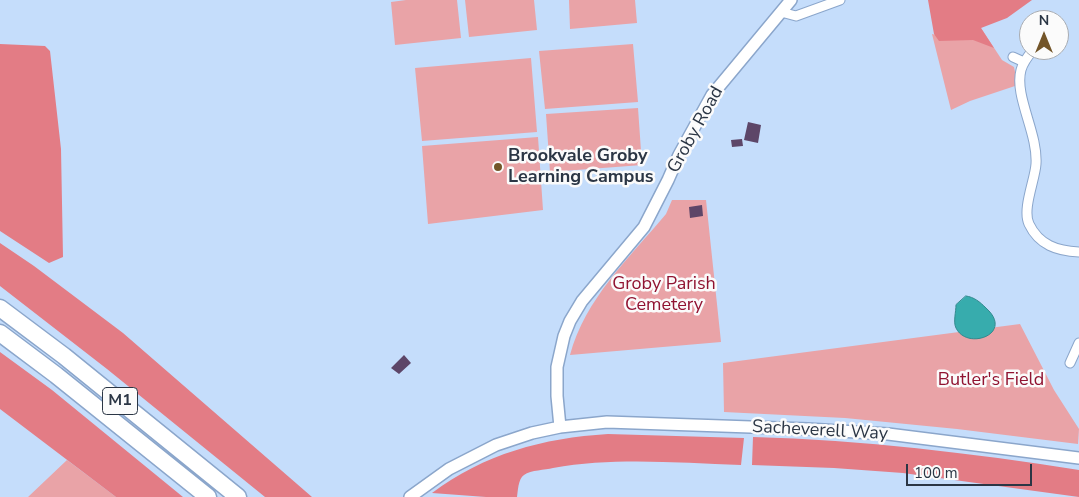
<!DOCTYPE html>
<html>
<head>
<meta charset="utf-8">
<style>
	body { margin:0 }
	#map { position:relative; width:1079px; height:497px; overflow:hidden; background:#c5ddfb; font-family:"Nunito Sans",sans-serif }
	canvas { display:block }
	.north { position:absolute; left:1019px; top:10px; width:50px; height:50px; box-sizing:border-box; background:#fbfbfb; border:1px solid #a8acb2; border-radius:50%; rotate:0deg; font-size:14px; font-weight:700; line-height:20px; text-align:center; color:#2b3645 }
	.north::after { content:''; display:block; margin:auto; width:18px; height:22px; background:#735529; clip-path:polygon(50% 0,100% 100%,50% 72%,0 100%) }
	.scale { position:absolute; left:906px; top:464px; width:126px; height:22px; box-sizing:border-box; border:2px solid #2b3645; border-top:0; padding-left:6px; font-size:15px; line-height:18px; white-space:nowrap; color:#2b3645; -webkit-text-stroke:4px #fbfbfb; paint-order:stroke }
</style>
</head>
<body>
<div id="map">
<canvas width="1079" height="497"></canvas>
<div class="north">N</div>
<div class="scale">100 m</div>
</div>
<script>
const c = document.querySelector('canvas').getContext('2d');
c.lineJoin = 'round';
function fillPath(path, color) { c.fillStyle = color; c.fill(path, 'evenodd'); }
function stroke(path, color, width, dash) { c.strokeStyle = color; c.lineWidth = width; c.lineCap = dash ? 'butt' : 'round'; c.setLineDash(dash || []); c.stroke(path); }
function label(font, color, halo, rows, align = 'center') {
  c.font = font + ' "Nunito Sans",sans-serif'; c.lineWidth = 5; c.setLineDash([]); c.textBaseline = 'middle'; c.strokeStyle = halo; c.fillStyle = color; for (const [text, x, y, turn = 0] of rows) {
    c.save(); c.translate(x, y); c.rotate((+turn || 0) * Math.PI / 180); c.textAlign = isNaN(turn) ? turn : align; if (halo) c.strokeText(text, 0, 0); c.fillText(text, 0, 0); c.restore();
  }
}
const green = new Path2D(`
	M406,0H457L461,38L395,45L391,2Z
	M465,0H534L537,30L469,37Z
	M569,0H635L637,23L570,29Z
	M981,28L1002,60L1014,67L1015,72V86L970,101L951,110L932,34L944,37Z
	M633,44L638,102L545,109L539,51Z
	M531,58L537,132L422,141L415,68Z
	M638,108L642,165L550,172L546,114Z
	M538,137L543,210L428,224L422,146Z
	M672,200H706L721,342L570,355C585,299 629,258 666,214Z
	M1020,324L1054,390L1079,429L1078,444L957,429L845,418L724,412L723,363Z
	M67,460L116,497H28Z`);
const forest = new Path2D(`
	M928,0H1032L1007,18L981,28L994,48L973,40L939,41L934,34Z
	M0,44L45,46L50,51L61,149L63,257L49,263L0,231Z
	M0,243L34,266L123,333L312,497H265L107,369L0,286Z
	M0,352L52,390L183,497H116L0,409Z
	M608,434L744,438L741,465C679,463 615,457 553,468C545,470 531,470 524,475C518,479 518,491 517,497H486L432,493C484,454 543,438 608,434Z
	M753,437C863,440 971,453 1079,470V497L903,473L834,468L752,465Z`);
const water = new Path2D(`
	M966,296C974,297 980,302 986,308C1015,334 967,351 956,328C953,322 956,312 956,305Z`);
const building = new Path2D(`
	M748,122L761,125L758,143L744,140Z
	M742,139L743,146L732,147L731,140Z
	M702,205L703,216L690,218L689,207Z
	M404,355L411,363L399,374L391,368Z`);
const minor = new Path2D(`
	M781,12L796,16L840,0
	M1033,50C1028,56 1023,62 1021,70C1014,96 1038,133 1036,164C1035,180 1022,209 1029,224C1039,245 1057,251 1079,252
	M1013,57L1024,62
	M1070,363L1079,343`);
const tertiary = new Path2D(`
	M560,427L557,396V367L564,336L570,321L582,301L644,227L668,180L679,155L712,95L791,0
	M410,497L449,469L496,445L532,433L560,427L607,422L808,429L888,434L1079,458`);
const motorway = new Path2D(`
	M0,308L64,356L238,497
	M0,333L56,375L208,497`);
const markers = [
	[498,167,5,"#735529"]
];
const shields = [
	[120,401,35]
];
const shieldNames = [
	["M1",120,401]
];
const streetNames = [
	["Groby Road",696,130,-61],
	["Sacheverell Way",820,431,3]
];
const poiNames = [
	["Brookvale Groby",508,157],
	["Learning Campus",508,178]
];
const parkNames = [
	["Groby Parish",664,285],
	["Cemetery",664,306],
	["Butler's Field",991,381]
];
fillPath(green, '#e9a3a7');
fillPath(forest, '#e37c85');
fillPath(water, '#37acad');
stroke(water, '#33898e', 1);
fillPath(building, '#5d4668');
stroke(minor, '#8ba6cb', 11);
stroke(tertiary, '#8ba6cb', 14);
stroke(motorway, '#8ba6cb', 19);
stroke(minor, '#fff', 9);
stroke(tertiary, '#fff', 11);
stroke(motorway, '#fff', 16);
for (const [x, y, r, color] of markers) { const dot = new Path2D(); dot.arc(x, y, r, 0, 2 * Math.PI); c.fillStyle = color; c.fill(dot); stroke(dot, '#fbfbfb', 2); }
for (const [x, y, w] of shields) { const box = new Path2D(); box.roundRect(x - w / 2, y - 13.5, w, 27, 4); c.fillStyle = '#fbfbfb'; c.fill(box); stroke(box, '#2b3645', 1); }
label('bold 16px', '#2b3645', null, shieldNames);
label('18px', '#2b3645', '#fbfbfb', streetNames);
label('bold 18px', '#2b3645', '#fbfbfb', poiNames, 'left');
label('18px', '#901331', '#fbfbfb', parkNames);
</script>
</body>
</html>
